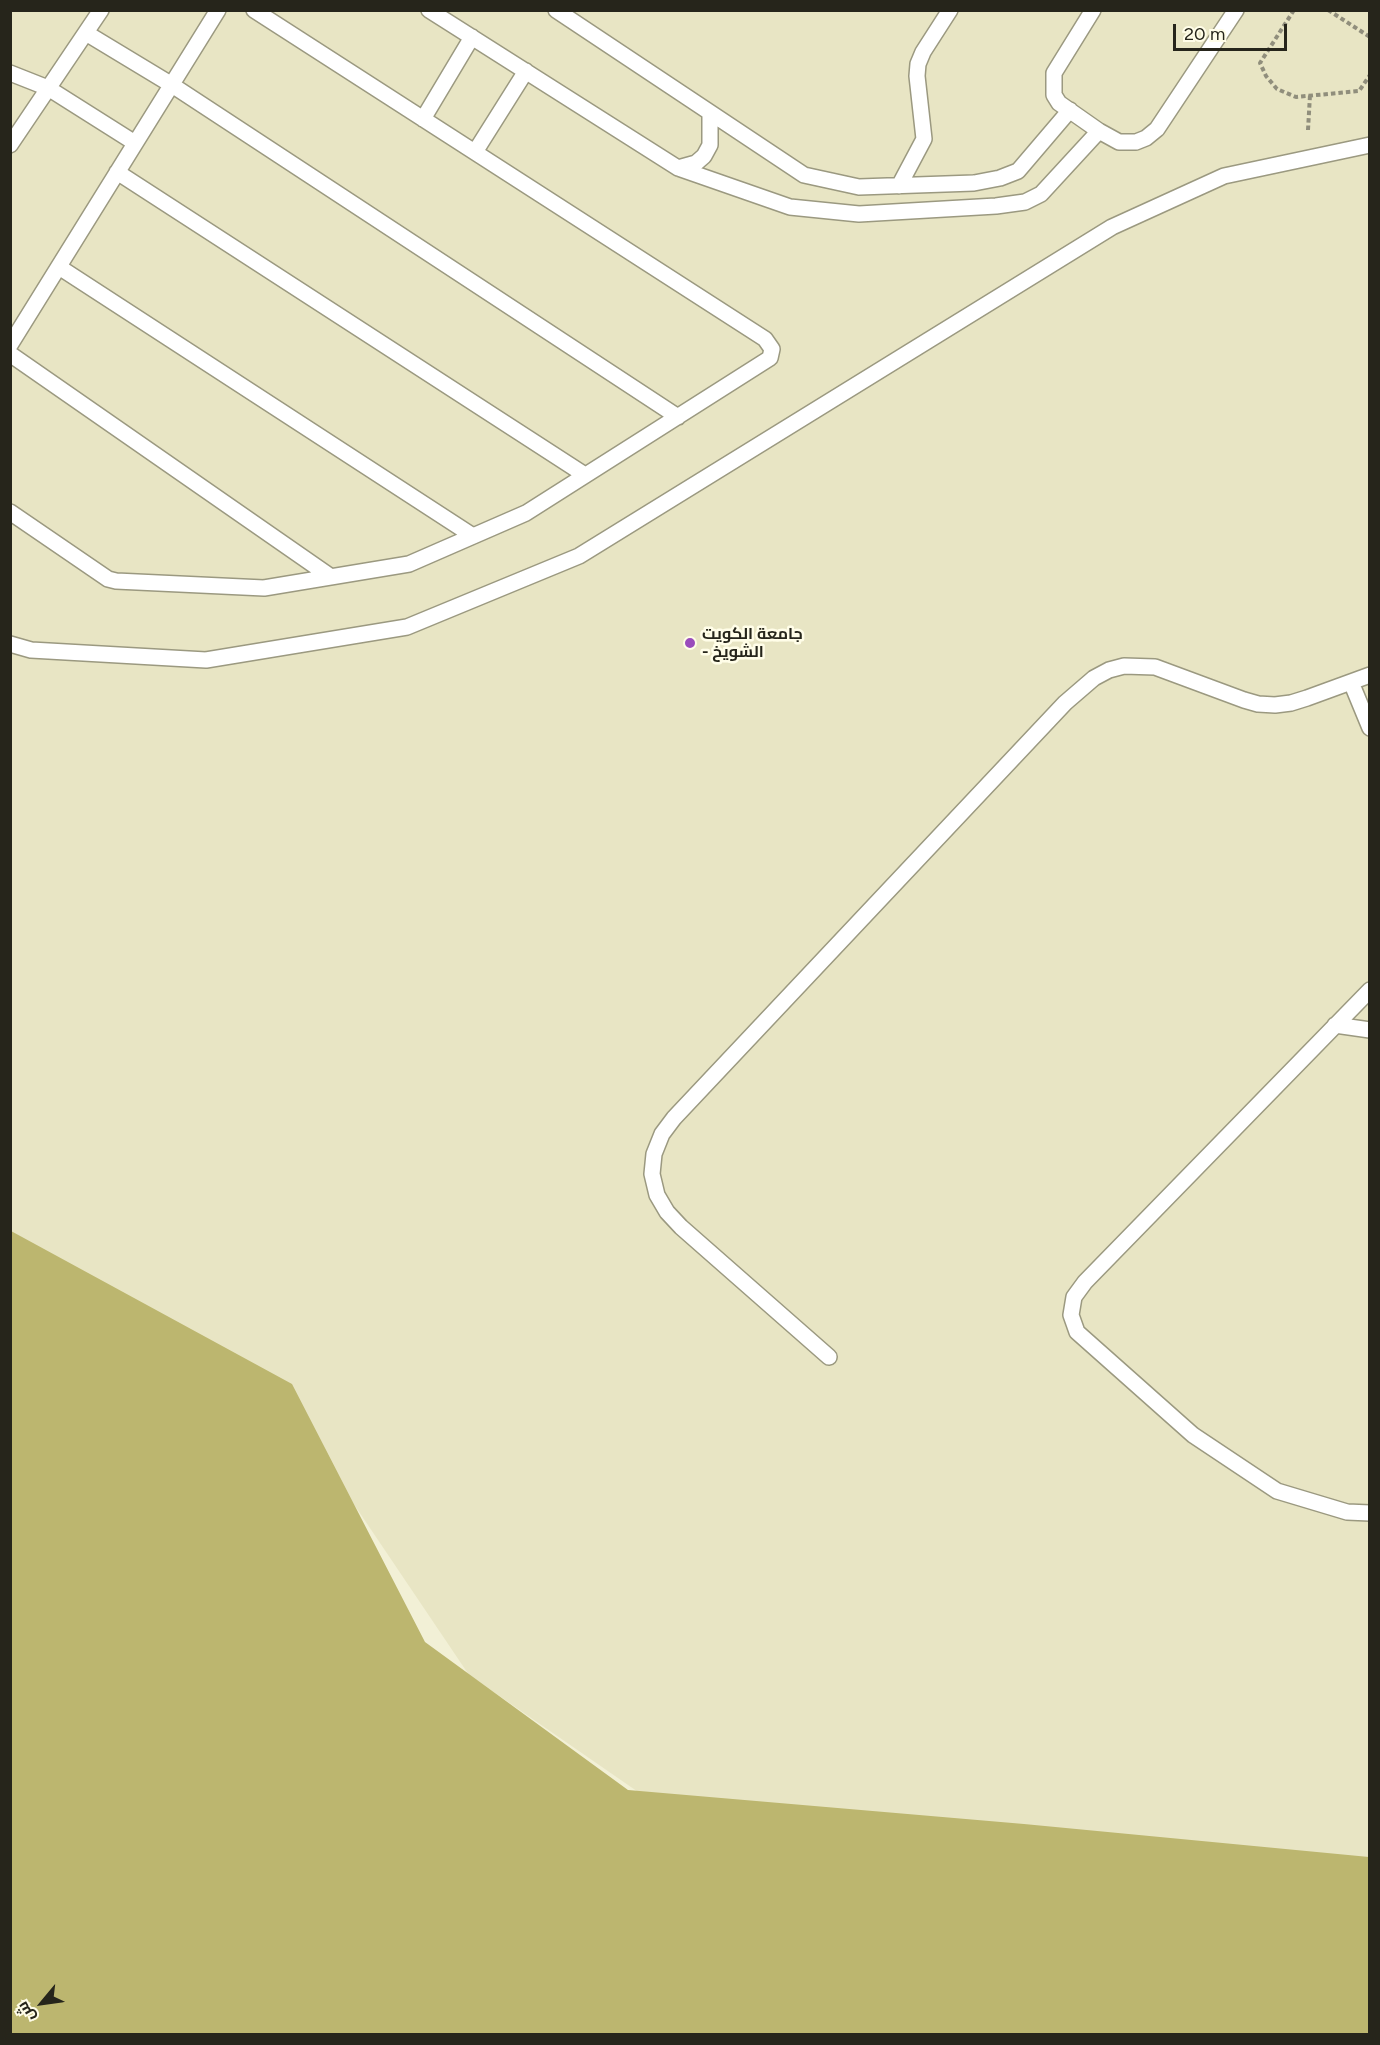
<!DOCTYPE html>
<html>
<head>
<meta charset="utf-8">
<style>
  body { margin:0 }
  #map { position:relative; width:1380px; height:2045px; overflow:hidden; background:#f2f0d6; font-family:Figtree,Cairo,sans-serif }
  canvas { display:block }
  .frame { position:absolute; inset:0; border:12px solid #26251b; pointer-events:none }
  .north { position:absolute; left:12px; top:1973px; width:60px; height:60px; -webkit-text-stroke:4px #fffde8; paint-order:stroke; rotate:241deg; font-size:16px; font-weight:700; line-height:24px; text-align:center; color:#26251b }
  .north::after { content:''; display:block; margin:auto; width:21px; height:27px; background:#26251b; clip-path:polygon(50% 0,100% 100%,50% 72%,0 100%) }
  .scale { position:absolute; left:1173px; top:24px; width:114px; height:27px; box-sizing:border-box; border:3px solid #26251b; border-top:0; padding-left:8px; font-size:18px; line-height:21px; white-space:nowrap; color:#26251b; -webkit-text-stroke:4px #fffde8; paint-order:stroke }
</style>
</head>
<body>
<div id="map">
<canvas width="1380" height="2045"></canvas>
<div class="frame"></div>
<div class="north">ش</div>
<div class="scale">20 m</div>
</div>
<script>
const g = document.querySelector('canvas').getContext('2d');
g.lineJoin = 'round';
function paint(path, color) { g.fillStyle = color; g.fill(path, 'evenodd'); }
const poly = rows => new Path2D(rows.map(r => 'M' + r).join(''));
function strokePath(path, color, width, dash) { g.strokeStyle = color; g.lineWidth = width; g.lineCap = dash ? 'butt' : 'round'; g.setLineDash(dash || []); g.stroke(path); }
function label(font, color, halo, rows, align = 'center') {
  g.font = font + ' Figtree,Cairo,sans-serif'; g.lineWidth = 5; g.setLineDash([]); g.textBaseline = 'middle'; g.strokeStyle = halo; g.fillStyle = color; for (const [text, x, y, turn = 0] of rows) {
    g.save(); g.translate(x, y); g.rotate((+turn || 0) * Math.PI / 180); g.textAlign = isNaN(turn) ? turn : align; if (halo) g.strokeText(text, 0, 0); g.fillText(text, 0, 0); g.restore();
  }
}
paint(poly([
  [11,11,1369,11,1369,1873,709,1841,469,1675,316,1448,11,1275]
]), '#e8e5c4');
paint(poly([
  [11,1231,292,1384,425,1642,628,1790,1024,1824,1369,1857,1369,2034,11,2034]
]), '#bcb66f');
const lane = poly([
  [429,10,678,168,790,207,859,214,996,206,1025,202,1041,194,1099,131],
  [556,10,804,175,859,187,974,183,1000,178,1018,171,1070,110],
  [1093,10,1054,73,1054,95,1059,103,1099,131,1119,142,1136,142,1146,138,1157,129,1236,10],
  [86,33,172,85,678,417],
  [10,73,48,88,135,143],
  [423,119,472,37],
  [10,145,101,10],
  [475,152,526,71],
  [678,168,696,163,704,156,710,145,710,113],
  [117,172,585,475],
  [899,186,924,139,917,76,918,64,923,52,950,10],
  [59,267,473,536],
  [10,345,218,10],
  [10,354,331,577],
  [10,512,108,579,116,581,264,588,409,564,526,513,770,358,772,349,765,339,254,10],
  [10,644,31,650,206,660,407,627,579,556,1112,227,1224,176,1370,145],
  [1351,682,1370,728],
  [1370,990,1085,1282,1074,1297,1071,1315,1077,1332,1193,1435,1277,1491,1347,1512,1370,1513],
  [1335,1025,1370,1030],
  [829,1357,681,1227,667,1212,657,1195,652,1174,654,1154,662,1134,674,1118,1065,703,1094,678,1109,670,1124,666,1155,667,1244,700,1258,704,1275,705,1291,703,1307,698,1370,675]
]);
strokePath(lane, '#9b9980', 18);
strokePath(poly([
  [1294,10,1260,63,1266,76,1277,89,1296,97,1359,91,1370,75],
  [1328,10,1370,37],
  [1308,130,1310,95]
]), '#908e7c', 4, [4.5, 3]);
strokePath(lane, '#fff', 15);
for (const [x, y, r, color] of [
  [690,643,6,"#9a4cbc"]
]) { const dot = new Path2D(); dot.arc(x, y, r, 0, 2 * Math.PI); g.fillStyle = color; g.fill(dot); strokePath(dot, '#fffde8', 2); }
label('bold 16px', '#26251b', '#fffde8', [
  ["جامعة الكويت",702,634],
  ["- الشويخ",702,652]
], 'left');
</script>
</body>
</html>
